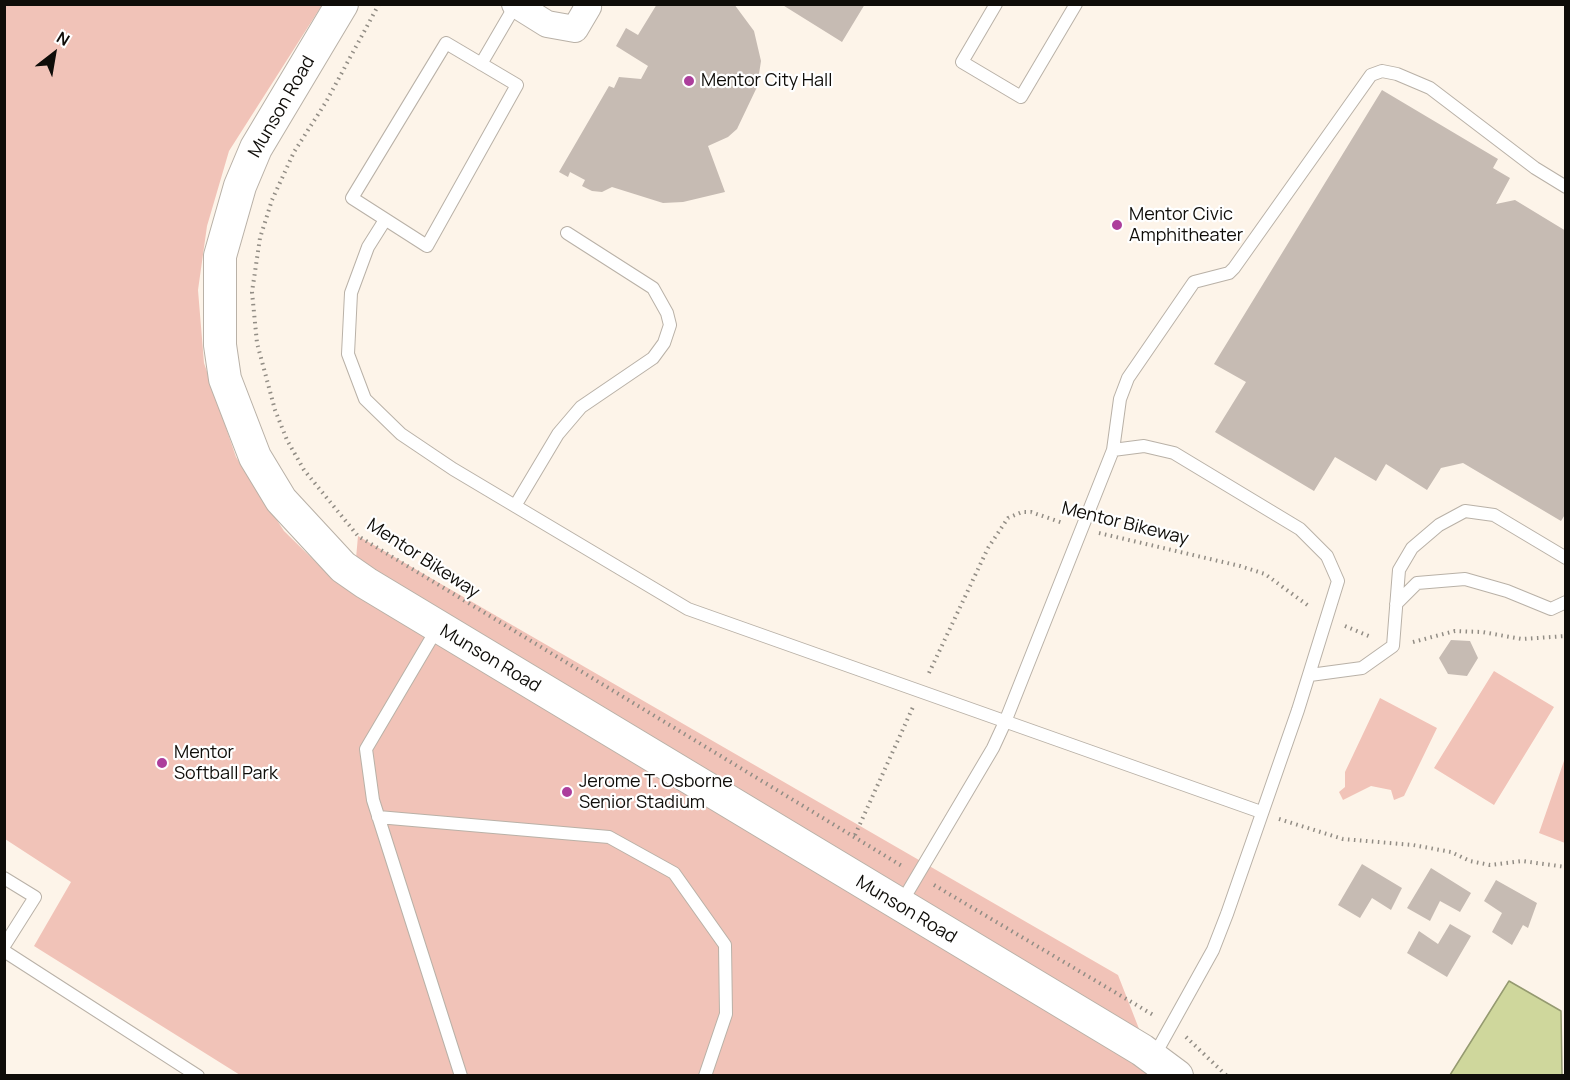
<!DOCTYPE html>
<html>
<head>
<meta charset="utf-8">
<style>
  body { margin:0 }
  #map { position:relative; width:1570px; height:1080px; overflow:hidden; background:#fdf4e9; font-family:Manrope,sans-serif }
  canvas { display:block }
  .frame { position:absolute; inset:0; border:6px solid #0f0d09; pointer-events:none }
  .north { position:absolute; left:24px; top:24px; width:60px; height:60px; -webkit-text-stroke:4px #fff; paint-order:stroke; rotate:31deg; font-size:16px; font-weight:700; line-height:24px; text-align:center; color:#0f0d09 }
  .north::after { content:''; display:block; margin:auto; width:21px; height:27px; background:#0f0d09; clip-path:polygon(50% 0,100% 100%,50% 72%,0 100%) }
</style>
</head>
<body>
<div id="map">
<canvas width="1570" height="1080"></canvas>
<div class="frame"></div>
<div class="north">N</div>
</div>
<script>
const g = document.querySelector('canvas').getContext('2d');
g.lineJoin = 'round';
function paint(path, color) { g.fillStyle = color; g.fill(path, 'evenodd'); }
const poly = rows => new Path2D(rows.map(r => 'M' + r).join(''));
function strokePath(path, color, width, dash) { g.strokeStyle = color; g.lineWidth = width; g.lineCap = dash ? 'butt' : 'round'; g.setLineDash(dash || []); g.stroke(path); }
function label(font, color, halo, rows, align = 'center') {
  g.font = font + ' Manrope,sans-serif'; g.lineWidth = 4.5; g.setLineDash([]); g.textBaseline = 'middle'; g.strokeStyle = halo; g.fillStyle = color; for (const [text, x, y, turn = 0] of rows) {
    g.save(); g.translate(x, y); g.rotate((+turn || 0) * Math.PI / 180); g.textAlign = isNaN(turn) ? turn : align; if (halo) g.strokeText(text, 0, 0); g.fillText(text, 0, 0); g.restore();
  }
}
paint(poly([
  [4,5,322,5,229,151,207,226,198,290,204,363,236,457,284,531,330,576,353,592,358,536,1118,975,1157,1075,240,1075,34,946,71,882,5,839],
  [1494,671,1554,707,1494,805,1434,768],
  [1380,698,1437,728,1404,796,1394,800,1391,790,1371,786,1343,800,1339,792,1345,787,1345,772],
  [1565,758,1566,843,1565,843,1539,833]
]), '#f1c3b8');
const water = poly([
  [1509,981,1561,1011,1562,1075,1450,1075,1509,981]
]);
paint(water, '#cfd79c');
strokePath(water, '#959a70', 1.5);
paint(poly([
  [657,4,734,4,754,31,761,61,757,87,737,129,728,137,708,146,725,192,683,202,663,203,612,187,602,192,592,191,582,186,585,180,570,172,568,177,559,172,609,86,614,88,619,77,641,79,648,66,616,46,626,28,638,35],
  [781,4,865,4,842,42],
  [1382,90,1498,159,1493,168,1510,178,1496,204,1515,200,1566,231,1566,513,1561,521,1463,463,1441,468,1427,490,1386,464,1376,481,1335,457,1314,491,1215,432,1246,382,1214,364],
  [1451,640,1470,641,1478,658,1467,676,1448,674,1439,658],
  [1362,864,1402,888,1391,910,1372,898,1360,918,1338,905],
  [1431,868,1471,893,1460,912,1440,901,1430,921,1407,908],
  [1496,880,1537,903,1528,928,1523,925,1512,945,1492,932,1502,913,1484,901],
  [1450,924,1471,936,1447,977,1407,953,1419,931,1438,944]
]), '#c6bbb3');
const service = poly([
  [996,4,962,62,1021,97,1076,4],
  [446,43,517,85,427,246,352,198,446,43],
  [481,64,516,4],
  [385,220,368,247,351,293,348,354,365,399,401,434,453,469,688,609,1261,812],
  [1113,450,1144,446,1174,453,1300,529,1327,556,1338,581,1298,710,1227,914,1213,950,1153,1058],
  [515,506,558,434,581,407,653,358,664,343,670,325,667,313,653,288,567,233],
  [1396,604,1417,583,1465,579,1507,591,1551,609,1566,602],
  [438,627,366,749,373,800,461,1076],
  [1310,675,1362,668,1393,646,1399,570,1412,548,1439,525,1465,511,1494,515,1566,558],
  [378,817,609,837,674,873,725,945,726,1014,705,1076],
  [4,878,35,897,4,946],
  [900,905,993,748,1005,722,1113,450,1120,399,1128,378,1194,282,1229,273,1234,268,1371,75,1382,71,1397,74,1430,88,1535,168,1566,187],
  [4,951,198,1076]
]);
const minor = poly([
  [515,4,547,24,575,29,588,7,586,4]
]);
const tertiary = poly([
  [342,4,256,148,240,186,220,256,220,345,225,379,255,457,281,500,343,567,366,583,1142,1050,1177,1076]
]);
strokePath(service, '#b9b1a7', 14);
strokePath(minor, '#b9b1a7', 28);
strokePath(tertiary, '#b9b1a7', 34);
strokePath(poly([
  [379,4,326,102,294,152,272,200,260,238,252,292,257,343,275,410,287,440,304,470,358,536,902,866],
  [1099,533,1240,566,1265,574,1310,607],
  [1345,626,1371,637],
  [1413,642,1455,631,1482,632,1522,639,1566,636],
  [929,673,988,548,1008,518,1022,512,1031,512,1063,523],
  [1279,819,1343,839,1413,845,1451,852,1470,861,1490,865,1522,861,1566,867],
  [855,835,913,707],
  [934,885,1155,1016],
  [1186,1037,1227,1076]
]), '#928d85', 4, [1.5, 4.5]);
strokePath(service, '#fff', 12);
strokePath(minor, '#fff', 26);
strokePath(tertiary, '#fff', 32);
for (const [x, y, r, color] of [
  [689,81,6,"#ac3e9c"],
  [1117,225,6,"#ac3e9c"],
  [162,763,6,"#ac3e9c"],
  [567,792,6,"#ac3e9c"]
]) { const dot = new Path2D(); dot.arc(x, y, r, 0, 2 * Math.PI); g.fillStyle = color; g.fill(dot); strokePath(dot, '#fff', 2); }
label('18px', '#0f0d09', '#fff', [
  ["Mentor City Hall",701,81],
  ["Mentor Civic",1129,215],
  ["Amphitheater",1129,236],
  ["Mentor",174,753],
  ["Softball Park",174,774],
  ["Jerome T. Osborne",579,782],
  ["Senior Stadium",579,803]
], 'left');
label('18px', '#0f0d09', '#fff', [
  ["Munson Road",282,107,-60],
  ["Mentor Bikeway",1125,524,14],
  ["Mentor Bikeway",423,559,33],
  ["Munson Road",490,659,31],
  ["Munson Road",906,910,31]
]);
</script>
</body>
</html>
